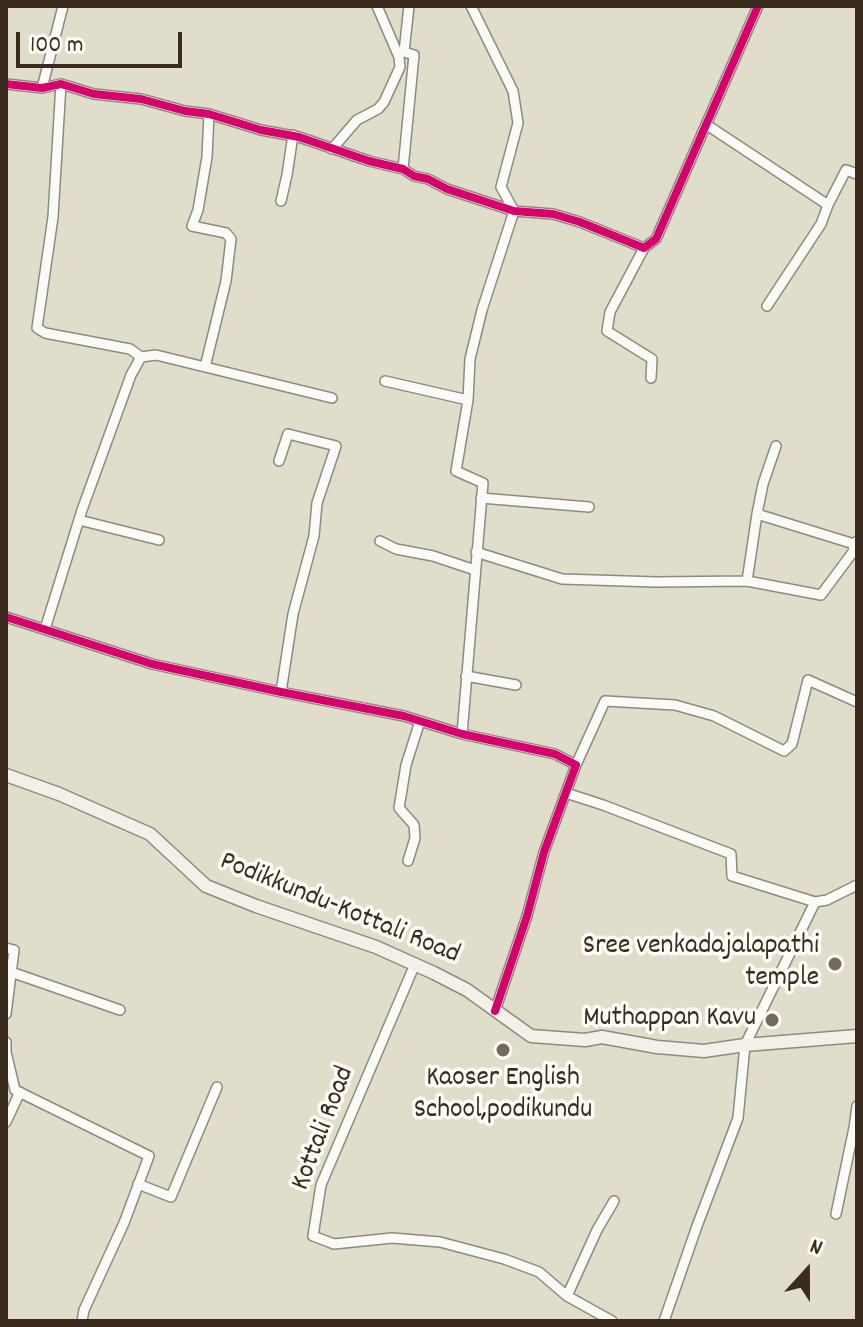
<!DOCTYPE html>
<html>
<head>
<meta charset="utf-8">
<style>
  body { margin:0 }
  #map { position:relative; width:863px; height:1327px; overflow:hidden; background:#e0ddca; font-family:Dekko,sans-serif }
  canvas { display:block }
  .frame { position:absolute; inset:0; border:8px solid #3b2a1e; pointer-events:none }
  .north { position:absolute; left:767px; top:1231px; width:80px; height:80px; -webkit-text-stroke:6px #fdfcf7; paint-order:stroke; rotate:21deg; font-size:22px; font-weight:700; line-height:32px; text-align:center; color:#3b2a1e }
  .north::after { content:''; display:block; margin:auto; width:28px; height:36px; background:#3b2a1e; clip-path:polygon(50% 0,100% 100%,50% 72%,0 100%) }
  .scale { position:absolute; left:16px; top:32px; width:166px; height:36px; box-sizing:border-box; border:4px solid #3b2a1e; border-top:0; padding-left:10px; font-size:24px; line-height:28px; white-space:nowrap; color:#3b2a1e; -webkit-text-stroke:6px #fdfcf7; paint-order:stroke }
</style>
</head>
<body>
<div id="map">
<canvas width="863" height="1327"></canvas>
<div class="frame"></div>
<div class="north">N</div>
<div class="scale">100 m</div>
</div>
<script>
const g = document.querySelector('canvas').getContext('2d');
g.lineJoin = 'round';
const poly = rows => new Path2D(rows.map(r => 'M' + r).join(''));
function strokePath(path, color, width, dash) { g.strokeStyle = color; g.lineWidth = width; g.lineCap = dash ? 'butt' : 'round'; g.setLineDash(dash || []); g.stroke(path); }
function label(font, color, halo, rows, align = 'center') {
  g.font = font + ' Dekko,sans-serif'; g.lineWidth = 7; g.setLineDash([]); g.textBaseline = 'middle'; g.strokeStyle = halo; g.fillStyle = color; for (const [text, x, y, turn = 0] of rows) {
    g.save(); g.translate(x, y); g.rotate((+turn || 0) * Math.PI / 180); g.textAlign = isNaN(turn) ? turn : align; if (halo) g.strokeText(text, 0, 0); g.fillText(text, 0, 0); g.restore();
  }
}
const minor = poly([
  [6,84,42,88,61,84,94,94,141,99,185,111,209,114,261,130,299,137,369,161,403,169,414,176,428,179,447,189,514,211,553,214,580,222,644,248,656,239,758,6],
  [61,84,53,217,37,328,45,333,130,349,141,357],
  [42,88,63,6],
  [707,125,828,205,846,170,857,174],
  [332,149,357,120,378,109,384,102,400,67,399,57,377,6],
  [403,169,414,55,404,52,409,6],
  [281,201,287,175,293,135],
  [644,248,610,312,607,331,652,359,651,378],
  [767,306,821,224,828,205],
  [205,367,226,281,231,239,226,233,192,226,198,210,207,157,209,114],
  [385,381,468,400,456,471,483,483,462,734],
  [468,400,470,359,482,310,514,211,501,187,518,123,513,91,471,6],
  [279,461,288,434,336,446,317,503,314,536,293,614,281,692],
  [481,498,589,507],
  [757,514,763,484,776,446],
  [79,520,159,540],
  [380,541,396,549,433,556,475,570],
  [476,552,562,579,656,582,747,581,757,514,854,544,857,541],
  [747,581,821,595,853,552,854,544],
  [6,617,152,664,281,692,404,716,462,734,555,754,576,765,544,852,527,916,495,1011],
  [45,629,82,510,131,375,141,357,156,355,332,398],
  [466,676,516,685],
  [576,765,605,701,675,705,714,716,784,751,792,744,808,680,857,702],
  [566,793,603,805,731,854,732,876,815,902,827,900,857,885],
  [408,861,415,838,414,825,399,808,406,765,420,721],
  [6,948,14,950,6,1014],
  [415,964,321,1185,313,1236,334,1244,392,1238,440,1242,504,1259,539,1272,567,1296,612,1321],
  [11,972,120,1010],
  [6,1042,6,1052,15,1090,149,1156,124,1223,84,1310,82,1321],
  [6,1122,20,1092],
  [138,1184,171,1197,217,1087],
  [836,1214,854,1128,857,1106],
  [567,1296,597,1230,614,1201],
  [664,1321,697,1226,738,1118,745,1045,815,902]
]);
const secondary = poly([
  [6,775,59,794,150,834,206,886,256,906,376,947,434,973,467,990,531,1036,585,1040,602,1037,657,1047,704,1051,745,1045,857,1036]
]);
strokePath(minor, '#8e8a7f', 12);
strokePath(secondary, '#8e8a7f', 15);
strokePath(minor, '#fafaf7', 9);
strokePath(secondary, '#f2f0e9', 12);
strokePath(poly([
  [6,84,42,88,61,84,94,94,141,99,185,111,209,114,261,130,299,137,369,161,403,169,414,176,428,179,447,189,514,211,553,214,580,222,644,248,656,239,758,6],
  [6,617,152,664,281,692,404,716,462,734,555,754,576,765,544,852,527,916,495,1011]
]), '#d6006c', 8);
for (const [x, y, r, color] of [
  [835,964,8,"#75695a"],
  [772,1020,8,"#75695a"],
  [503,1050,8,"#75695a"]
]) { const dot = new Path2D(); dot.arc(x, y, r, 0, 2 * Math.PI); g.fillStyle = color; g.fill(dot); strokePath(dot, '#fdfcf7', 3); }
label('28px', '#3b2a1e', '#fdfcf7', [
  ["Podikkundu-Kottali Road",339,910,22],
  ["Kottali Road",325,1129,-69]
]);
label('28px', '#3b2a1e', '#fdfcf7', [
  ["Sree venkadajalapathi",819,948],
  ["temple",819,980],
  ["Muthappan Kavu",756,1020],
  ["Kaoser English",503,1080,"center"],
  ["School,podikundu",503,1112,"center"]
], 'right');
</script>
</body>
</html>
